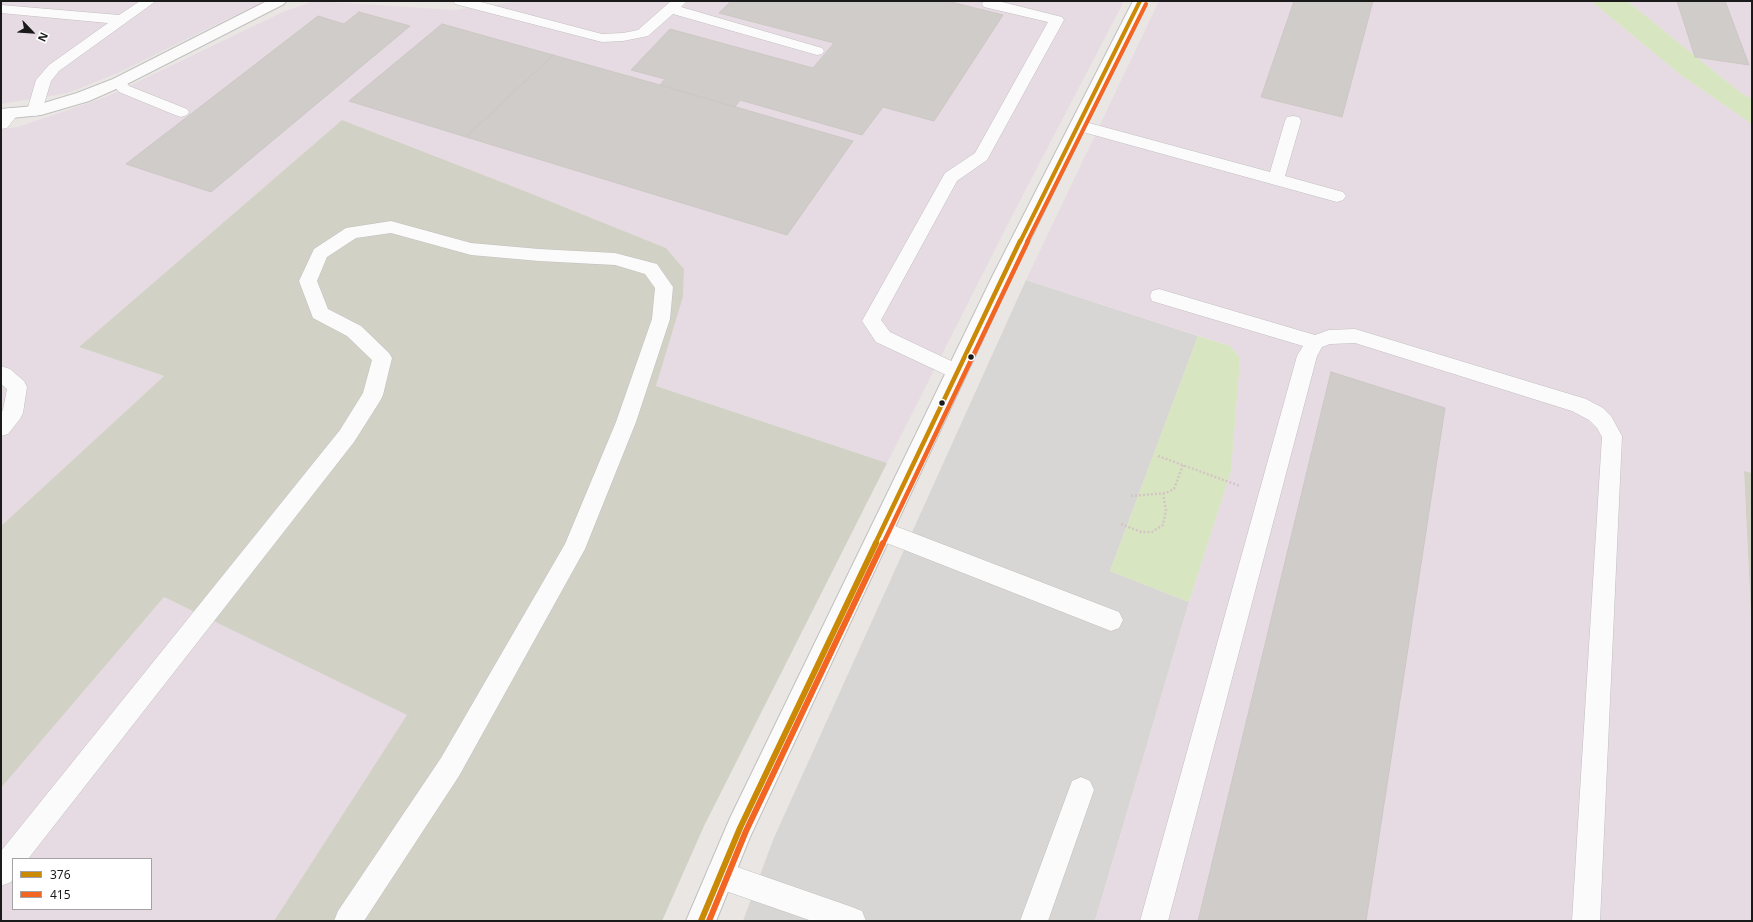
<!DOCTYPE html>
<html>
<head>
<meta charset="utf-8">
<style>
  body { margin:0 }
  #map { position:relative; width:1753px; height:922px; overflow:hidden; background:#e9e6e3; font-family:"Noto Sans",sans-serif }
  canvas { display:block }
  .frame { position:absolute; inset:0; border:2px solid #1a1a1a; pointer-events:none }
  .legend { position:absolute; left:12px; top:858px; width:140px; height:52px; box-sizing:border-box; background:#fff; border:1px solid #a3a3a3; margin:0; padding:5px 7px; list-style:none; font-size:12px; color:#1a1a1a }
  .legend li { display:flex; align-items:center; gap:8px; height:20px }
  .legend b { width:20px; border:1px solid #a3a3a3 }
  .north { position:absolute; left:12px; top:12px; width:40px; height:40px; -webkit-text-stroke:3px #fff; paint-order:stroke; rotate:115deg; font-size:11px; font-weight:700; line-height:16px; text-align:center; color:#1a1a1a }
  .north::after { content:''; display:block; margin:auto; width:14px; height:18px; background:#1a1a1a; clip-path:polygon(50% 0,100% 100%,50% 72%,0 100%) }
</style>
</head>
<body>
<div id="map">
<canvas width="1753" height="922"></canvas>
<div class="frame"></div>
<ul class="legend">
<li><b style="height:5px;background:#cb8a05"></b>376</li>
<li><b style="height:5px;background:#f26522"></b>415</li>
</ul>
<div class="north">N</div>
</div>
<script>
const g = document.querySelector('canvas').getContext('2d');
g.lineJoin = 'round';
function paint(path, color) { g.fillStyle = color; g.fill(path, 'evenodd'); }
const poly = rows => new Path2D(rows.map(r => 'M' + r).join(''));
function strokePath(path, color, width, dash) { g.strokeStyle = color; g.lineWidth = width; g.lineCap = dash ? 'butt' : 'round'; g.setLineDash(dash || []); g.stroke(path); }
paint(poly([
  [1026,280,1198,336,1110,571,1189,602,1095,921,743,921,773,840]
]), '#d8d6d4');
paint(poly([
  [1,1,264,1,118,73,68,93,1,104],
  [315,1,454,10,522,1,1124,1,1012,216,887,463,656,386,683,297,684,269,666,248,522,190,342,120,79,347,164,376,1,526,1,129,18,127,106,97,285,11],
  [1159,1,1591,1,1682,76,1752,124,1752,473,1744,471,1752,636,1752,921,1095,921,1189,602,1231,471,1240,358,1230,346,1026,280],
  [1627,1,1752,1,1752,99,1741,93],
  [164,597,408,715,274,921,1,921,1,788],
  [13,859,151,859,151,909,13,909]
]), '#e7dbe3');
paint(poly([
  [342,120,522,190,666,248,684,269,683,297,656,386,887,463,704,826,662,921,274,921,407,715,164,597,1,788,1,526,164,376,79,347],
  [1744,471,1752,473,1752,636]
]), '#d2d1c5');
paint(poly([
  [1591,1,1627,1,1741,93,1752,99,1752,124,1682,76],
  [1198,336,1230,346,1240,358,1231,471,1189,602,1110,571]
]), '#d7e6c1');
const building = poly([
  [731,1,947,1,1003,15,934,121,883,107,862,135,740,100,735,107,660,85,665,79,631,70,670,29,813,68,834,43,719,13,731,1],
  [1294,1,1373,1,1342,117,1261,97,1294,1],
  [1677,1,1725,1,1749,65,1695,57,1677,1],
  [359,12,410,26,211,192,126,164,318,16,344,24,359,12],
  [442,24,553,55,466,137,349,101,442,24],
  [553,55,660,85,853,141,787,235,466,137,553,55],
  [1331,372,1445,408,1366,921,1198,921,1331,372]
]);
paint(building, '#d0ccca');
strokePath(building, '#ccc8c4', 1);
const service = poly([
  [140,1,156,1,59,71,51,81,41,114,35,116,29,114,27,111,36,80,49,65,108,23,1,13,1,5,119,15,140,1],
  [453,1,477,1,602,34,623,33,638,30,671,1,687,1,681,7,822,48,824,51,822,54,817,55,673,14,648,36,623,41,602,42,455,4,453,1],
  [984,1,998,1,1062,17,1064,20,987,160,957,181,881,320,890,332,964,367,967,372,964,377,957,380,876,342,862,321,945,173,975,153,1048,22,984,7,982,4,984,1],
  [119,77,124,79,129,86,187,109,189,112,187,115,181,117,175,115,119,92,111,82,114,79,119,77],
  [11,108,17,109,19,113,7,128,1,129,1,114,5,109,11,108],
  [1293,116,1299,117,1301,121,1285,176,1343,192,1346,196,1343,200,1337,202,1072,129,1070,125,1072,121,1078,120,1270,172,1285,121,1287,117,1293,116],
  [391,221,471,243,539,249,615,253,657,264,673,287,670,319,636,422,585,549,459,776,364,921,334,921,338,911,441,758,565,544,616,422,652,319,655,288,645,274,615,265,539,261,471,255,391,233,356,238,327,257,317,281,328,309,361,326,389,353,392,358,383,395,380,401,354,442,28,859,13,859,13,878,11,882,1,886,1,851,340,430,363,393,372,360,347,336,313,318,299,281,314,249,346,228,391,221],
  [1159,289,1315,335,1329,330,1355,329,1586,399,1603,408,1611,416,1622,436,1600,921,1572,921,1602,437,1597,428,1589,420,1572,411,1355,343,1330,344,1322,347,1317,356,1168,921,1140,921,1297,356,1303,346,1152,301,1150,296,1152,291,1159,289],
  [1,366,10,369,24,381,27,387,23,413,20,419,8,434,1,436,1,413,3,410,7,389,1,384,1,366],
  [882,521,1119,612,1123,620,1119,628,1111,631,874,538,871,531,874,524,882,521],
  [1081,777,1090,781,1094,790,1048,921,1020,921,1072,781,1081,777],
  [720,861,852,907,862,911,866,921,812,921,720,889,710,885,706,875,710,865,720,861]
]);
const minor = poly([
  [267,1,286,1,284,4,125,85,89,101,41,115,1,119,1,109,34,106,77,93,113,79,267,1]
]);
const tertiary = poly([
  [1133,1,1147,1,1013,275,750,837,716,921,686,921,730,818,993,275,1133,1]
]);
strokePath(service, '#c1c0bf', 1);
strokePath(minor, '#c1c0bf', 2);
strokePath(tertiary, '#c1c0bf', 2);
strokePath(poly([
  [1158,456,1240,486],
  [1131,496,1166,493,1174,489,1183,465],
  [1121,524,1141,532,1152,532,1163,525,1166,510,1163,494]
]), '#d4c5c4', 2.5, [2, 2]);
paint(service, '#fcfbfb');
paint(minor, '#fcfbfb');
paint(tertiary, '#fcfbfb');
strokePath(poly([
  [1020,242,1140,1]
]), '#cb8a05', 4);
strokePath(poly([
  [875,544,1020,241]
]), '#cb8a05', 4.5);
strokePath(poly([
  [701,921,740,828,876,543]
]), '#cb8a05', 6);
strokePath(poly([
  [1027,242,1146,4]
]), '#f26522', 4);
strokePath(poly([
  [883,544,1028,241]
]), '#f26522', 4.5);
strokePath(poly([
  [709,921,746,831,883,543]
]), '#f26522', 6);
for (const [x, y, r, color] of [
  [971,357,3.5,"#1a1a1a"],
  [942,403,3.5,"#1a1a1a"]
]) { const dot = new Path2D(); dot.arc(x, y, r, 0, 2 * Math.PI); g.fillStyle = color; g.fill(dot); strokePath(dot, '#fff', 1.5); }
</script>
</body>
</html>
